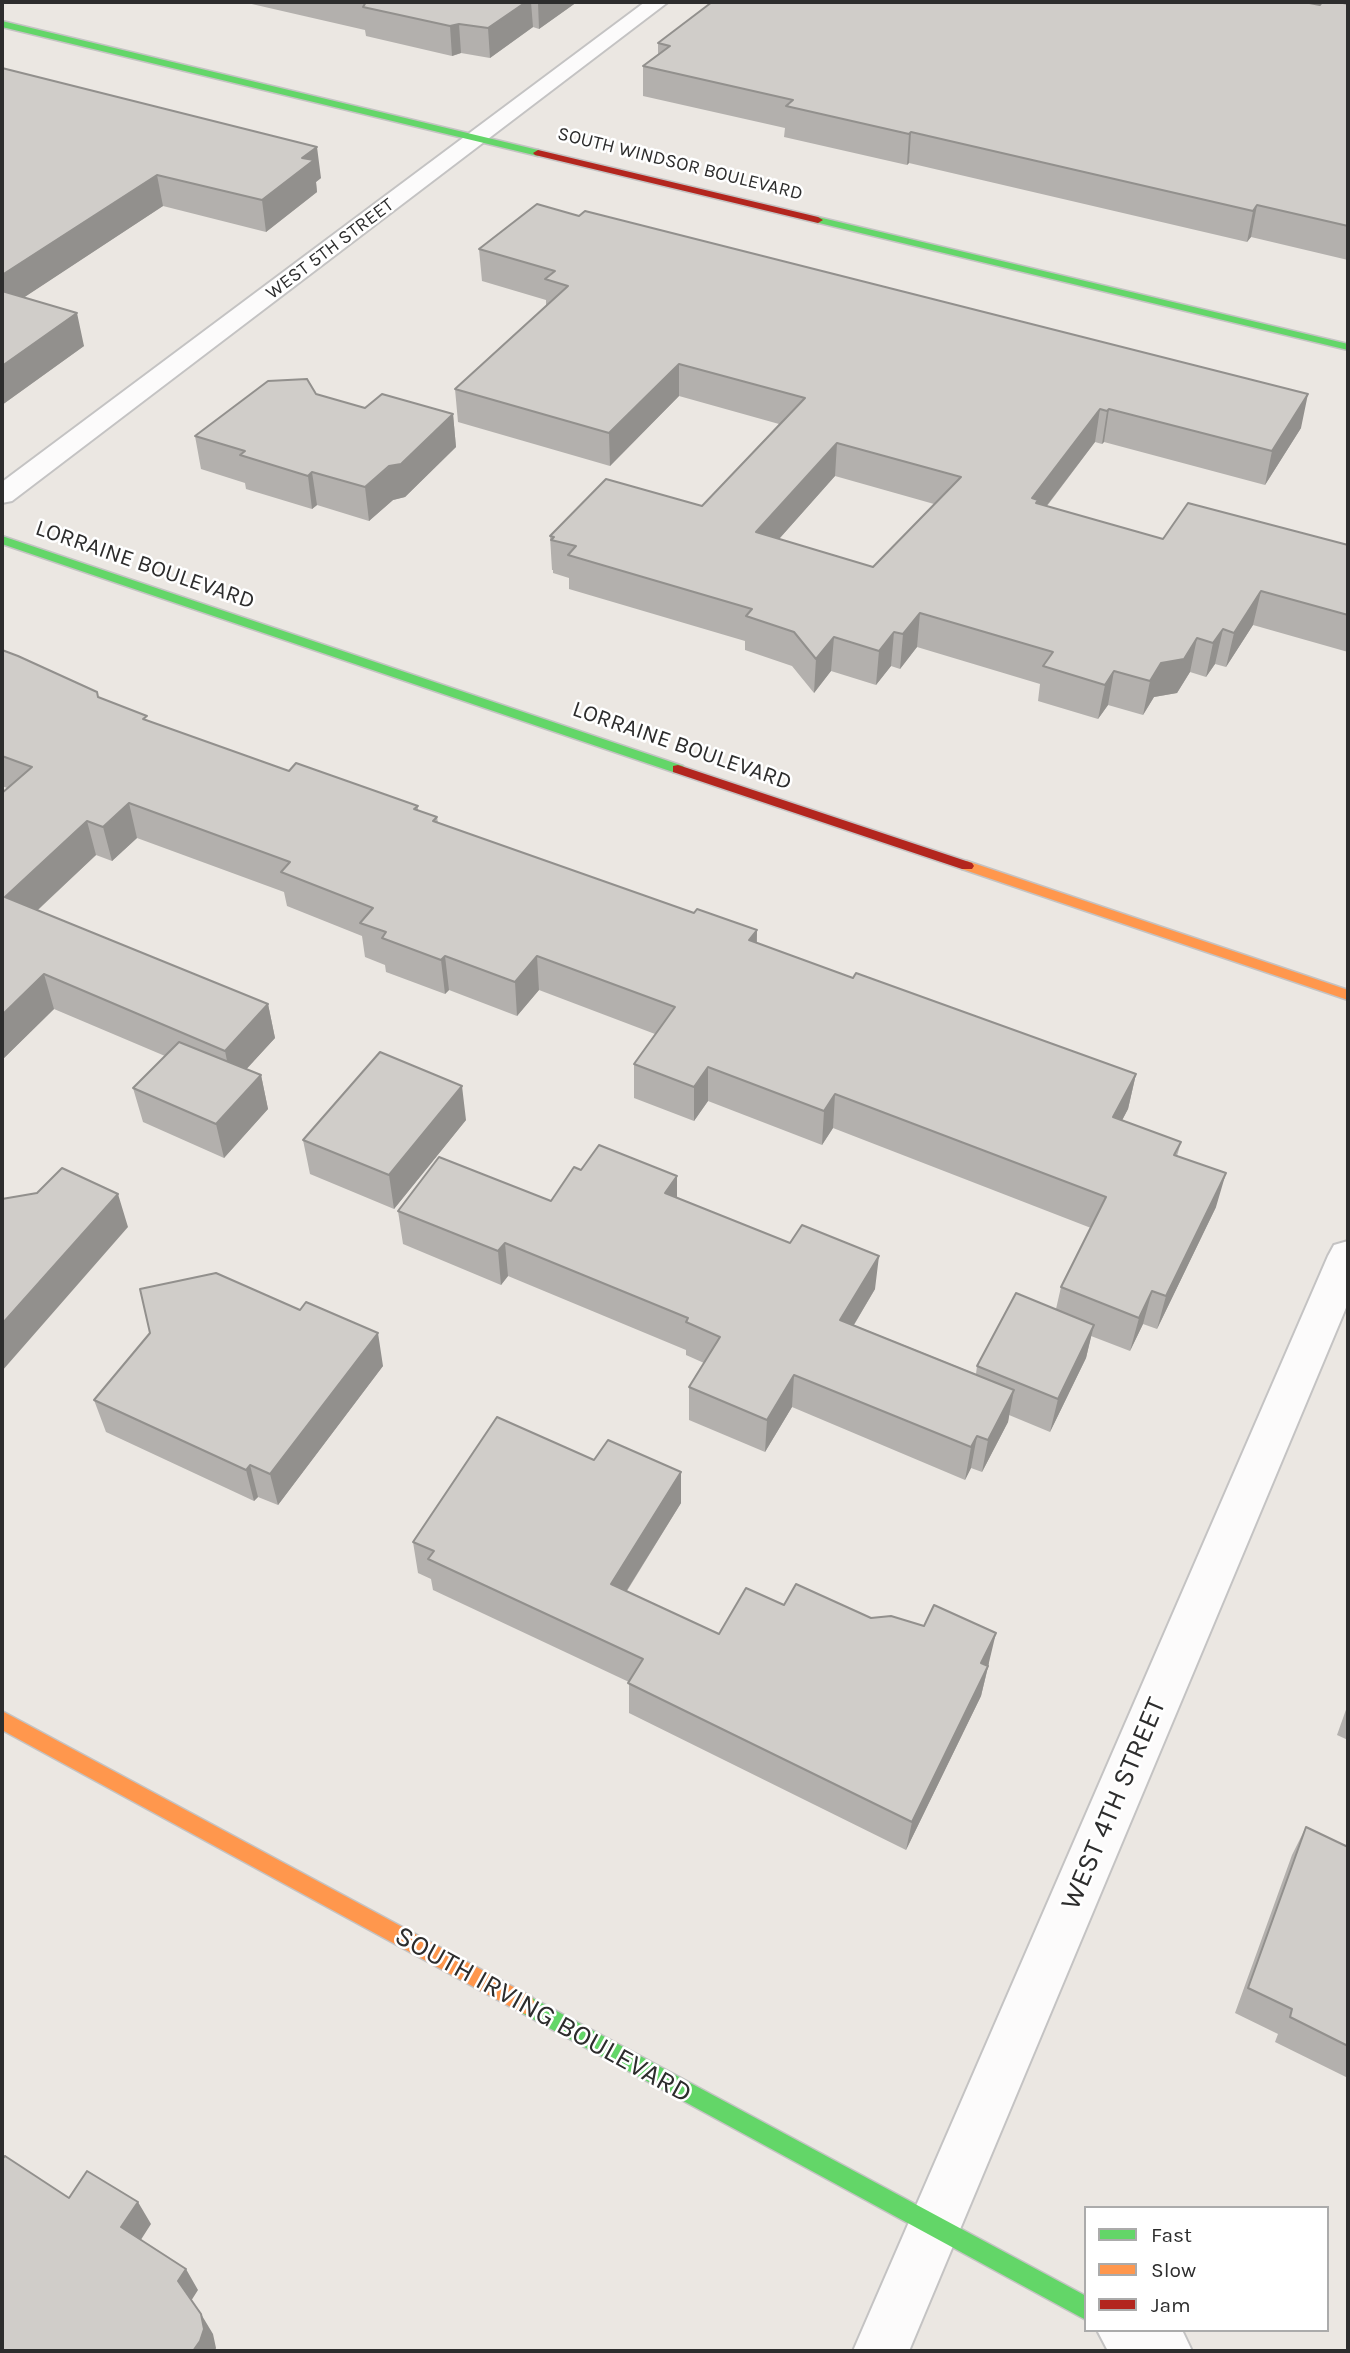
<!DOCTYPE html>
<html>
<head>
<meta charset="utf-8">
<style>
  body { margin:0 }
  #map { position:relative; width:1350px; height:2353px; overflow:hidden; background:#ebe7e2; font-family:Karla,sans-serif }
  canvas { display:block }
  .frame { position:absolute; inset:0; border:4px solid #2d2d2d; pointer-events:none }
  .legend { position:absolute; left:1084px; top:2206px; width:245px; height:126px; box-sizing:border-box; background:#fff; border:2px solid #ababab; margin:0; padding:9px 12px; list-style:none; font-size:21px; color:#2d2d2d }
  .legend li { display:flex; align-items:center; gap:14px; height:35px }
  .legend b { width:35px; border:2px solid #ababab }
</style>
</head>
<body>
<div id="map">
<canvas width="1350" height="2353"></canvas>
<div class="frame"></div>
<ul class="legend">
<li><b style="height:9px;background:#63d668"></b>Fast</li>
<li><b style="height:9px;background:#ff974d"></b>Slow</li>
<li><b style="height:9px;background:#b3261e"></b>Jam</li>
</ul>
</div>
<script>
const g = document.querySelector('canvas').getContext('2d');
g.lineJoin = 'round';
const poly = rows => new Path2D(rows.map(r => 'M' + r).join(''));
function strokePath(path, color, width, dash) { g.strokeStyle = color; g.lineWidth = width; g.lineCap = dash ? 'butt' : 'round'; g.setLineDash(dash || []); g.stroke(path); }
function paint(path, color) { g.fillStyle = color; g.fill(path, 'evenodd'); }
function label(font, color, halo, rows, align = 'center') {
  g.font = font + ' Karla,sans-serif'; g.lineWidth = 5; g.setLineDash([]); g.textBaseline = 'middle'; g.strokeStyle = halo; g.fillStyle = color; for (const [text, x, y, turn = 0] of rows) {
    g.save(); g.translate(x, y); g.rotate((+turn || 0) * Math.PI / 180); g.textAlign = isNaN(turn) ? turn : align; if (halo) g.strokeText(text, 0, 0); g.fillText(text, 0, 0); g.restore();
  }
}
const street = poly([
  [645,2,668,2,12,501,2,503,2,482,645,2],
  [1348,1241,1348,1303,909,2351,853,2351,1328,1256,1334,1245,1348,1241],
  [1097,2330,1182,2330,1192,2351,1108,2351,1097,2330]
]);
const fast = poly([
  [2,21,538,150,543,153,538,156,2,27,2,21],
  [818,217,1348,344,1348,350,815,222,813,220,818,217],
  [2,536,683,766,685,769,678,773,673,772,2,544,2,536],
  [525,1994,1086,2296,1086,2320,518,2011,515,2004,518,1997,525,1994]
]);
const slow = poly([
  [967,861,1348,990,1348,1000,962,869,960,866,967,861],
  [2,1711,532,1997,535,2004,532,2011,525,2014,518,2011,2,1730,2,1711]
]);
const jam = poly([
  [538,150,818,217,823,220,818,223,535,155,533,153,538,150],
  [678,765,972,863,974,866,972,869,962,869,673,772,673,766,678,765]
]);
strokePath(street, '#c4c3c3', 4);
strokePath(fast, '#c4c3c3', 3);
strokePath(slow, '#c4c3c3', 3);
strokePath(jam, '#c4c3c3', 3);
paint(street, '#fcfbfb');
paint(fast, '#63d668');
paint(slow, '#ff974d');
paint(jam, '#b3261e');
paint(poly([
  [243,2,577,2,539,29,533,27,490,58,461,53,452,56,366,36,365,30],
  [1348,4,1348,260,1251,237,1247,242,909,163,907,165,784,137,785,128,643,96,643,66,658,54,658,43],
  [2,68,321,178,316,182,317,192,266,232,163,206,24,297,84,346,2,405],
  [479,249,1301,428,1265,485,1104,442,1102,444,1095,442,1047,506,1163,539,1348,545,1348,652,1253,625,1226,667,1215,664,1206,677,1190,672,1177,693,1154,697,1143,715,1108,705,1098,719,1038,701,1040,684,917,647,900,669,891,666,876,685,831,671,814,693,792,666,745,650,745,641,569,589,569,578,553,573,553,570,552,570,550,536,702,506,779,424,679,396,610,466,458,422,455,389,546,306,546,300,482,281],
  [835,476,934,504,873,567,779,539],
  [316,394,365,408,453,414,456,447,405,497,393,500,369,521,317,505,312,509,246,489,245,483,201,469,195,436],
  [2,650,148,721,289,771,418,806,418,811,437,817,438,823,694,913,757,930,757,943,853,978,1136,1074,1128,1109,1122,1120,1181,1142,1177,1156,1216,1207,1157,1329,1143,1324,1130,1351,1091,1336,1086,1358,1050,1432,1009,1415,1008,1422,982,1472,971,1468,965,1480,792,1407,765,1452,689,1420,689,1387,704,1363,686,1355,686,1350,508,1276,501,1285,403,1244,398,1211,551,1201,581,1170,677,1176,677,1198,875,1289,854,1325,976,1374,977,1366,1056,1309,1061,1287,1091,1228,833,1128,822,1145,708,1101,694,1121,634,1098,634,1064,655,1034,539,990,517,1016,449,990,445,994,386,972,385,965,365,957,362,936,287,906,284,892,137,838,112,861,96,855,38,910,268,1004,275,1038,246,1069,261,1075,268,1109,224,1158,143,1122,133,1088,165,1056,54,1009,2,1060,7,788,2,786],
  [466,1120,394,1209,310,1174,303,1140],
  [300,1310,383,1366,278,1505,258,1497,254,1501,106,1432,94,1400],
  [594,1460,681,1472,681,1503,627,1591,719,1634,784,1605,871,1618,989,1663,981,1696,906,1850,629,1713,629,1682,433,1590,431,1579,418,1573,413,1542],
  [1348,1704,1348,1740,1337,1735],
  [1306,1827,1348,1847,1348,2078,1275,2042,1278,2034,1235,2013,1292,1855]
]), '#b3b0ad');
paint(poly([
  [526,2,531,2,533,27,490,58,488,28],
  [538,2,577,2,539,29],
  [459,24,461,53,452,56,450,26],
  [911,132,909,163,907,165,909,134],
  [317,147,321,178,316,182,317,192,266,232,262,200,302,158],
  [157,175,163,206,2,312,2,275],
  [1257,205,1251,237,1247,242,1253,211],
  [77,313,84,346,2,405,2,366],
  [679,364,679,396,610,466,609,433],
  [1308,394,1301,428,1265,485,1272,451],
  [1100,409,1095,442,1035,521,1032,498],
  [1109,409,1104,442,1102,444,1107,411],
  [453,414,456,447,405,497,393,500,369,521,365,487],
  [837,443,835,476,755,566,756,532],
  [312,472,317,505,312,509,308,476],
  [1261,591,1253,625,1226,667,1234,633],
  [920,613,917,647,900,669,903,634],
  [1223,629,1215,664,1206,677,1213,643],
  [894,632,891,666,876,685,879,651],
  [834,637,831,671,814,693,816,659],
  [1197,638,1190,672,1177,693,1154,697,1143,715,1150,681,1161,663],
  [1114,671,1108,705,1098,719,1105,685],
  [129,803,137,838,112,861,103,827],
  [87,821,96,855,15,931,5,897],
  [757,930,756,964,749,940],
  [445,956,449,990,445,994,441,960],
  [537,956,539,990,517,1016,515,982],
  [44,974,54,1009,2,1060,2,1015],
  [268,1004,275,1038,232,1085,225,1051],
  [708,1067,708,1101,694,1121,694,1087],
  [1136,1074,1128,1109,1106,1151,1113,1117],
  [261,1075,268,1109,224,1158,216,1124],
  [462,1086,466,1120,394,1209,389,1175],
  [835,1094,833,1128,822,1145,824,1111],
  [1226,1173,1216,1207,1157,1329,1166,1296],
  [677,1176,677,1209,665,1193],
  [118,1194,128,1227,2,1371,2,1324],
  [505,1243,508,1276,501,1285,498,1251],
  [879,1256,875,1289,837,1353,840,1320],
  [1152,1291,1143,1324,1130,1351,1139,1318],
  [1094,1325,1086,1358,1050,1432,1058,1399],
  [378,1333,383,1366,278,1505,270,1474],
  [794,1375,792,1407,765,1452,767,1420],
  [1014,1390,1008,1422,982,1472,988,1440],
  [977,1436,971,1468,965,1480,971,1447],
  [250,1465,258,1497,254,1501,246,1470],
  [681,1472,681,1503,612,1614,611,1584],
  [996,1633,981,1696,906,1850,912,1822,981,1663],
  [138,2202,151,2224,135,2249,121,2227],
  [186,2269,198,2290,191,2301,178,2281],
  [201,2314,213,2334,216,2348,215,2351,193,2351]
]), '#92908d');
const building = poly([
  [366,2,526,2,488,28,459,24,450,26,363,7,366,2],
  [712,2,1304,2,1320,5,1322,2,1338,2,1348,4,1348,226,1257,205,1253,211,911,132,909,134,786,106,793,100,643,66,670,46,658,43,712,2],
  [2,68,317,147,302,158,314,160,262,200,157,175,2,275,2,68],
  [537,204,579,216,585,211,1308,394,1272,451,1109,409,1107,411,1100,409,1032,498,1038,500,1036,503,1163,539,1188,503,1348,545,1348,615,1261,591,1234,633,1223,629,1213,643,1197,638,1184,659,1161,663,1150,681,1114,671,1105,685,1043,666,1053,652,920,613,903,634,894,632,879,651,834,637,816,659,794,632,746,616,752,609,568,555,576,546,551,540,554,537,550,536,606,479,702,506,805,398,679,364,609,433,455,389,568,286,545,279,555,271,479,249,537,204],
  [837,443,961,477,873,567,756,532,837,443],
  [2,291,77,313,2,366,2,291],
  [307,379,316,394,365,408,382,394,453,414,401,464,389,466,365,487,312,472,308,476,240,455,245,451,195,436,268,381,307,379],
  [2,650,18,656,97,692,98,697,147,716,143,719,289,771,296,763,418,806,414,809,437,817,433,821,694,913,697,909,757,930,749,940,853,978,856,973,1136,1074,1113,1117,1181,1142,1174,1155,1226,1173,1166,1296,1152,1291,1139,1318,1061,1287,1106,1197,835,1094,824,1111,708,1067,694,1087,634,1064,675,1007,537,956,515,982,445,956,441,960,382,938,386,932,360,923,373,908,281,872,290,862,129,803,103,827,87,821,5,897,268,1004,225,1051,44,974,2,1015,2,793,32,767,2,756,2,650],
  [179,1042,261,1075,216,1124,133,1088,179,1042],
  [380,1052,462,1086,389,1175,303,1140,380,1052],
  [599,1145,677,1176,665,1193,790,1243,802,1225,879,1256,840,1320,1014,1390,988,1440,977,1436,971,1447,794,1375,767,1420,689,1387,720,1337,686,1322,688,1318,505,1243,498,1251,398,1211,439,1157,551,1201,574,1167,581,1170,599,1145],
  [62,1168,118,1194,2,1324,2,1199,37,1193,62,1168],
  [216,1273,300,1310,306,1302,378,1333,270,1474,250,1465,246,1470,94,1400,150,1333,140,1289,216,1273],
  [1016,1293,1094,1325,1058,1399,977,1366,1016,1293],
  [497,1417,594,1460,608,1440,681,1472,611,1584,719,1634,746,1588,784,1605,796,1584,871,1618,891,1616,924,1626,934,1605,996,1633,981,1663,988,1666,912,1822,628,1683,643,1659,428,1559,434,1551,413,1542,497,1417],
  [1306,1827,1348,1847,1348,2046,1290,2017,1292,2009,1248,1988,1306,1827],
  [5,2156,69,2198,87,2171,138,2202,121,2227,186,2269,178,2281,201,2314,204,2329,200,2341,193,2351,2,2351,2,2159,5,2156]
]);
paint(building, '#d0cdc9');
strokePath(building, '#92908d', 2);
label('19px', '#2d2d2d', '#fff', [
  ["SOUTH WINDSOR BOULEVARD",680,164,14],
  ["WEST 5TH STREET",330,249,-37]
]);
label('23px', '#2d2d2d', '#fff', [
  ["LORRAINE BOULEVARD",145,565,19],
  ["LORRAINE BOULEVARD",682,746,19]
]);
label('28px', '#2d2d2d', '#fff', [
  ["WEST 4TH STREET",1114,1804,-67],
  ["SOUTH IRVING BOULEVARD",543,2015,29]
]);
</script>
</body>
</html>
